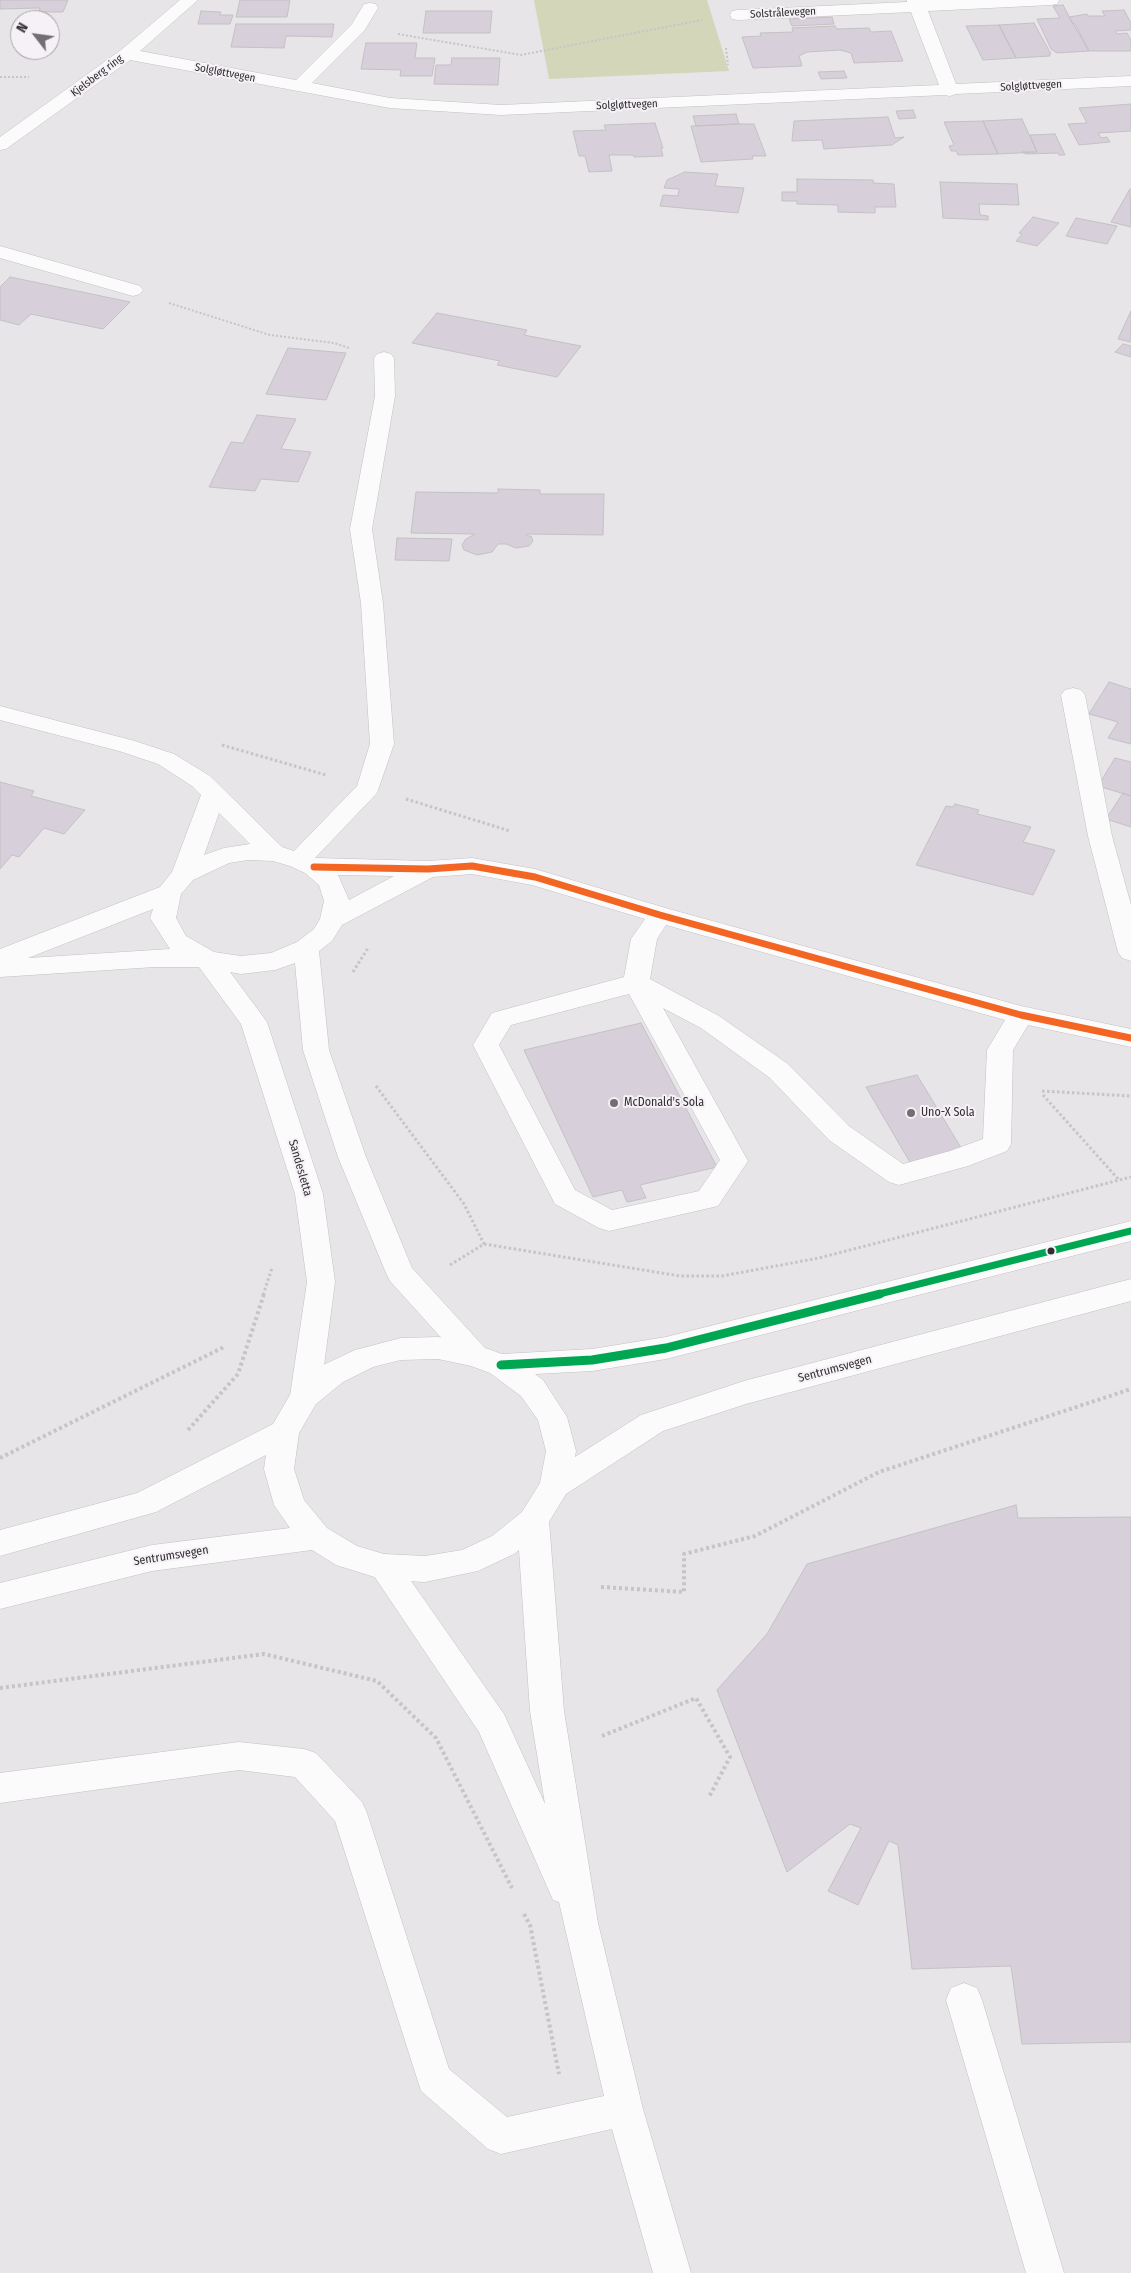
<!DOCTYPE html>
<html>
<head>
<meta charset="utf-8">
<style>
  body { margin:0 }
  #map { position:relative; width:1131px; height:2273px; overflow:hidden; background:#e7e5e8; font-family:"Fira Sans Condensed",sans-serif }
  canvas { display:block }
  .north { position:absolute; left:10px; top:10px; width:50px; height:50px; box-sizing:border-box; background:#f5f1f6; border:1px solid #a7a3a7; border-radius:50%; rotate:300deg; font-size:14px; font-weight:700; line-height:20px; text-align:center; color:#312f31 }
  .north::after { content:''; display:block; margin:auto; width:18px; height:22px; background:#716f71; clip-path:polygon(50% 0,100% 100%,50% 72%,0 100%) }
</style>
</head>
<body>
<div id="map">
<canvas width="1131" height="2273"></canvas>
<div class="north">N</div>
</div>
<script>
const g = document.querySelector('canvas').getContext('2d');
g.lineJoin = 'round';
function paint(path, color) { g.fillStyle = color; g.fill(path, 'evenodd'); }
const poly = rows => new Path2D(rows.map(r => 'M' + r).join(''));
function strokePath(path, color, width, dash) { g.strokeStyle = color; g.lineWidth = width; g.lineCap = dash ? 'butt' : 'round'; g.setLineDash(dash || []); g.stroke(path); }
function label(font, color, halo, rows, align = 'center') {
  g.font = font + ' "Fira Sans Condensed",sans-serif'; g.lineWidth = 4; g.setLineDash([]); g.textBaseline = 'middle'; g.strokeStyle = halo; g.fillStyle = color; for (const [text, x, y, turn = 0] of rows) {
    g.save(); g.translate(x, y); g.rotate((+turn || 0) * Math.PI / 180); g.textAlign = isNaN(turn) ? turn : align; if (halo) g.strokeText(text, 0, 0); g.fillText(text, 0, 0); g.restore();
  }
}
paint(poly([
  [534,0,707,0,729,71,549,79]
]), '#d4d6ba');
const building = poly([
  [0,0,68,0,63,12,39,12,40,8,0,9,0,0],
  [240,0,290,0,287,17,236,17,240,0],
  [1063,5,1073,24,1075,24,1089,51,1057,53,1051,49,1037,19,1060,18,1053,6,1063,5],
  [1124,10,1131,23,1131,30,1115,31,1117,34,1127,33,1131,40,1131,51,1089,51,1069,17,1087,14,1088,16,1105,16,1102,11,1124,10],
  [201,11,221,12,220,15,233,15,230,24,198,24,201,11],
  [426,11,492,11,490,33,423,33,426,11],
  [832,17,834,24,792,26,789,19,832,17],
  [1034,23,1051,54,1049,54,1050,56,1016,58,999,25,1034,23],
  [236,24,334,24,332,37,286,36,284,48,231,47,236,24],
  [999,25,1016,58,983,60,966,26,999,25],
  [835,26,837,29,869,28,871,32,891,31,903,61,854,63,851,53,840,50,807,52,799,56,802,66,753,68,742,37,761,36,760,33,793,32,792,28,835,26],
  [366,43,417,43,415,58,435,58,432,76,400,76,401,70,361,69,366,43],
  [452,58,500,58,498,85,434,84,436,65,451,65,452,58],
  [844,71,847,78,821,79,818,72,844,71],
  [1131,104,1131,131,1098,133,1101,138,1107,137,1110,142,1079,145,1068,124,1087,123,1079,108,1131,104],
  [913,110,916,118,899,119,896,111,913,110],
  [736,114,739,124,696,126,693,116,736,114],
  [888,117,895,138,904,137,892,145,824,149,822,140,792,141,794,121,888,117],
  [1022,119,1037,152,998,154,983,121,1022,119],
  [983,121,998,154,958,155,956,151,951,151,949,146,954,145,944,122,983,121],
  [655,123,663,148,661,148,663,156,634,157,633,155,609,155,612,171,589,172,585,156,579,156,573,131,606,130,604,125,655,123],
  [741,124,754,124,766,156,752,156,753,159,701,162,691,126,741,124],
  [1055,134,1065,155,1059,155,1058,153,1026,154,1022,152,1037,152,1030,135,1055,134],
  [685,172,718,174,715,186,744,188,738,213,660,206,663,195,678,196,679,189,664,188,667,180,685,172],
  [797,179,873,180,873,183,894,184,896,207,875,207,875,213,838,212,838,205,797,204,797,201,782,201,782,192,797,192,797,179],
  [940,182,1017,184,1019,205,979,204,980,215,988,216,988,220,943,218,940,182],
  [1130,189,1131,227,1111,222,1130,189],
  [1033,217,1059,223,1037,246,1016,241,1022,234,1019,233,1033,217],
  [1076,218,1117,226,1107,244,1066,236,1076,218],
  [10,277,130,302,103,329,31,314,19,325,0,320,0,287,10,277],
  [1131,311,1131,342,1118,339,1131,311],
  [437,313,527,330,524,335,581,346,557,377,497,365,500,361,412,343,437,313],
  [1123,344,1131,346,1131,357,1115,352,1123,344],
  [288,348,346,353,326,400,266,394,288,348],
  [257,415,296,419,281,449,311,452,298,482,261,479,255,491,209,487,231,442,243,443,257,415],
  [498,489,540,490,540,494,604,494,603,535,527,534,527,536,531,536,533,541,529,546,516,548,506,544,498,544,492,552,477,555,464,550,462,545,466,539,475,534,411,533,416,492,498,493,498,489],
  [397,538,452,539,449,561,395,560,397,538],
  [1109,682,1131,689,1131,744,1108,738,1118,722,1089,714,1109,682],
  [1115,758,1131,762,1131,796,1098,786,1115,758],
  [0,782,34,791,31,796,85,810,64,834,44,828,19,857,12,855,0,869,0,782],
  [1123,793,1131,796,1131,827,1106,819,1123,793],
  [955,804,979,810,977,814,1031,827,1023,842,1055,850,1033,895,916,865,946,806,953,807,955,804],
  [641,1023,717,1167,640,1185,646,1198,627,1202,622,1190,593,1197,524,1050,641,1023],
  [917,1075,963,1151,911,1164,866,1087,917,1075],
  [1016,1505,1018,1518,1131,1517,1131,2042,1022,2044,1011,1966,912,1969,898,1845,889,1841,858,1905,828,1891,861,1828,850,1824,787,1872,717,1690,767,1634,807,1564,1016,1505]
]);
paint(building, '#d7cfda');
strokePath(building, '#c3c1c3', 1);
const minor = poly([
  [180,0,198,0,140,51,296,80,352,24,364,4,370,3,376,4,378,8,364,31,312,83,390,98,501,105,939,85,911,12,738,20,732,19,730,15,732,11,738,10,907,2,907,0,1059,0,1057,4,1051,5,928,11,956,84,1131,76,1131,86,956,94,950,96,944,95,501,115,390,108,130,60,6,149,0,150,0,137,121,50,180,0],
  [0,246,140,286,143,290,140,294,133,296,0,258,0,246],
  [384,352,391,354,394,358,395,396,372,529,383,603,394,744,377,793,315,858,428,861,472,858,535,869,669,909,1021,1006,1131,1029,1131,1047,1028,1025,1013,1050,1011,1144,1007,1151,968,1166,899,1185,889,1182,829,1140,770,1078,701,1028,663,1008,748,1161,718,1206,609,1231,599,1228,555,1204,473,1045,492,1013,624,977,631,939,645,919,532,885,472,874,433,877,342,925,332,941,319,951,329,1050,366,1157,412,1268,484,1347,489,1355,484,1363,474,1366,464,1363,390,1281,386,1273,338,1157,303,1050,295,963,275,970,241,974,230,972,267,1022,323,1194,335,1282,320,1396,316,1404,305,1408,294,1404,290,1396,307,1282,295,1194,241,1024,199,967,155,967,0,977,0,949,160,887,172,872,201,795,192,786,158,764,119,751,0,720,0,706,135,741,174,754,210,776,282,847,294,851,357,786,370,744,361,603,350,529,375,396,374,358,377,354,384,352],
  [219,813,250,844,224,848,204,855,219,813],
  [248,860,273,861,290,866,305,873,319,885,324,901,320,919,314,929,297,942,271,953,241,956,214,952,186,936,176,918,181,894,193,880,229,863,248,860],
  [338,875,394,876,349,900,338,875],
  [153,909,150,918,170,949,28,958,153,909],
  [666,925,1005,1020,987,1050,983,1139,950,1151,903,1164,849,1126,788,1064,719,1016,650,979,657,939,666,925],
  [629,994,720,1160,699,1191,612,1210,575,1190,499,1045,511,1025,629,994],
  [1073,688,1081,690,1085,695,1112,836,1131,905,1131,961,1122,958,1118,952,1088,836,1061,695,1065,690,1073,688],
  [533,1508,544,1512,549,1521,564,1711,598,1923,643,2109,691,2273,653,2273,612,2129,501,2154,488,2149,421,2091,335,1821,295,1777,239,1770,0,1803,0,1773,239,1742,304,1749,316,1753,362,1802,367,1813,449,2069,507,2117,604,2096,559,1902,553,1900,479,1732,368,1567,373,1558,384,1554,395,1558,504,1714,545,1804,530,1711,517,1521,522,1512,533,1508],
  [964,1983,977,1988,982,2000,1064,2273,1026,2273,946,2000,951,1988,964,1983]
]);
const major = poly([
  [1131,1221,1131,1241,666,1359,592,1371,535,1374,543,1380,567,1417,576,1451,575,1457,641,1415,744,1381,1131,1279,1131,1301,746,1404,663,1431,566,1494,544,1530,514,1554,478,1571,425,1582,384,1580,336,1565,312,1550,152,1571,0,1609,0,1583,152,1545,290,1528,274,1505,264,1469,266,1455,156,1512,0,1556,0,1530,137,1493,273,1424,294,1388,321,1366,355,1350,401,1338,438,1337,474,1344,502,1354,592,1349,666,1337,1131,1221],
  [438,1359,471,1366,490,1373,521,1396,538,1420,546,1451,540,1483,522,1512,492,1536,462,1550,425,1556,384,1554,357,1546,327,1528,304,1500,294,1469,299,1433,316,1404,343,1382,373,1367,401,1360,438,1359]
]);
strokePath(minor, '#c2c0c2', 1);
strokePath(major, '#c2c0c2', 1);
strokePath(poly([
  [398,34,521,55,702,20],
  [726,48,728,65],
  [0,77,29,77],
  [169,303,270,335,334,343,349,348]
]), '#c6c4c6', 2, [2, 2]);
strokePath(poly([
  [222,745,326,775],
  [406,799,510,831],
  [353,972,368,948],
  [376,1086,464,1204,484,1244],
  [1042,1091,1131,1096],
  [1043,1095,1119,1180],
  [450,1265,484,1244,680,1276,722,1276,819,1258,1131,1177],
  [263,1295,272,1268]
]), '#c6c4c6', 3, [2.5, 2.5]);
strokePath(poly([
  [188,1430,238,1374,264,1294],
  [0,1458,224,1347],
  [601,1587,684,1592,684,1554,755,1536,879,1472,1131,1389],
  [0,1688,264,1654,377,1681,436,1738,512,1888],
  [602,1736,696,1698,730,1757,709,1797],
  [524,1914,530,1925,559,2074]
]), '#c6c4c6', 4, [3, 3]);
paint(minor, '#fbfbfc');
paint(major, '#fbfbfc');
strokePath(poly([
  [314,867,428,869,472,866,535,877,660,915,1021,1015,1131,1038]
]), '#f26522', 7);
strokePath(poly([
  [875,1295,1131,1231]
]), '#00a651', 7);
strokePath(poly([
  [501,1365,592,1360,666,1348,880,1294]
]), '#00a651', 9);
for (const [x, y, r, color] of [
  [614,1103,5,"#716f71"],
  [911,1113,5,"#716f71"],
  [1051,1251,4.5,"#312f31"]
]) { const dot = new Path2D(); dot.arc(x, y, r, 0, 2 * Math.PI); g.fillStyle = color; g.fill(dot); strokePath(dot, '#f5f1f6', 2); }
label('11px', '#312f31', '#f5f1f6', [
  ["Solstrålevegen",783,13,-3],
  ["Solgløttvegen",225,73,11],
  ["Kjelsberg ring",97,76,-37],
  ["Solgløttvegen",1031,86,-3],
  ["Solgløttvegen",627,105,-2]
]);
label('12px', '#312f31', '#f5f1f6', [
  ["McDonald's Sola",624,1103],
  ["Uno-X Sola",921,1113]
], 'left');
label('12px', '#312f31', '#f5f1f6', [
  ["Sandesletta",300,1168,74],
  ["Sentrumsvegen",835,1369,-15],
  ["Sentrumsvegen",171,1556,-9]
]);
</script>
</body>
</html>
